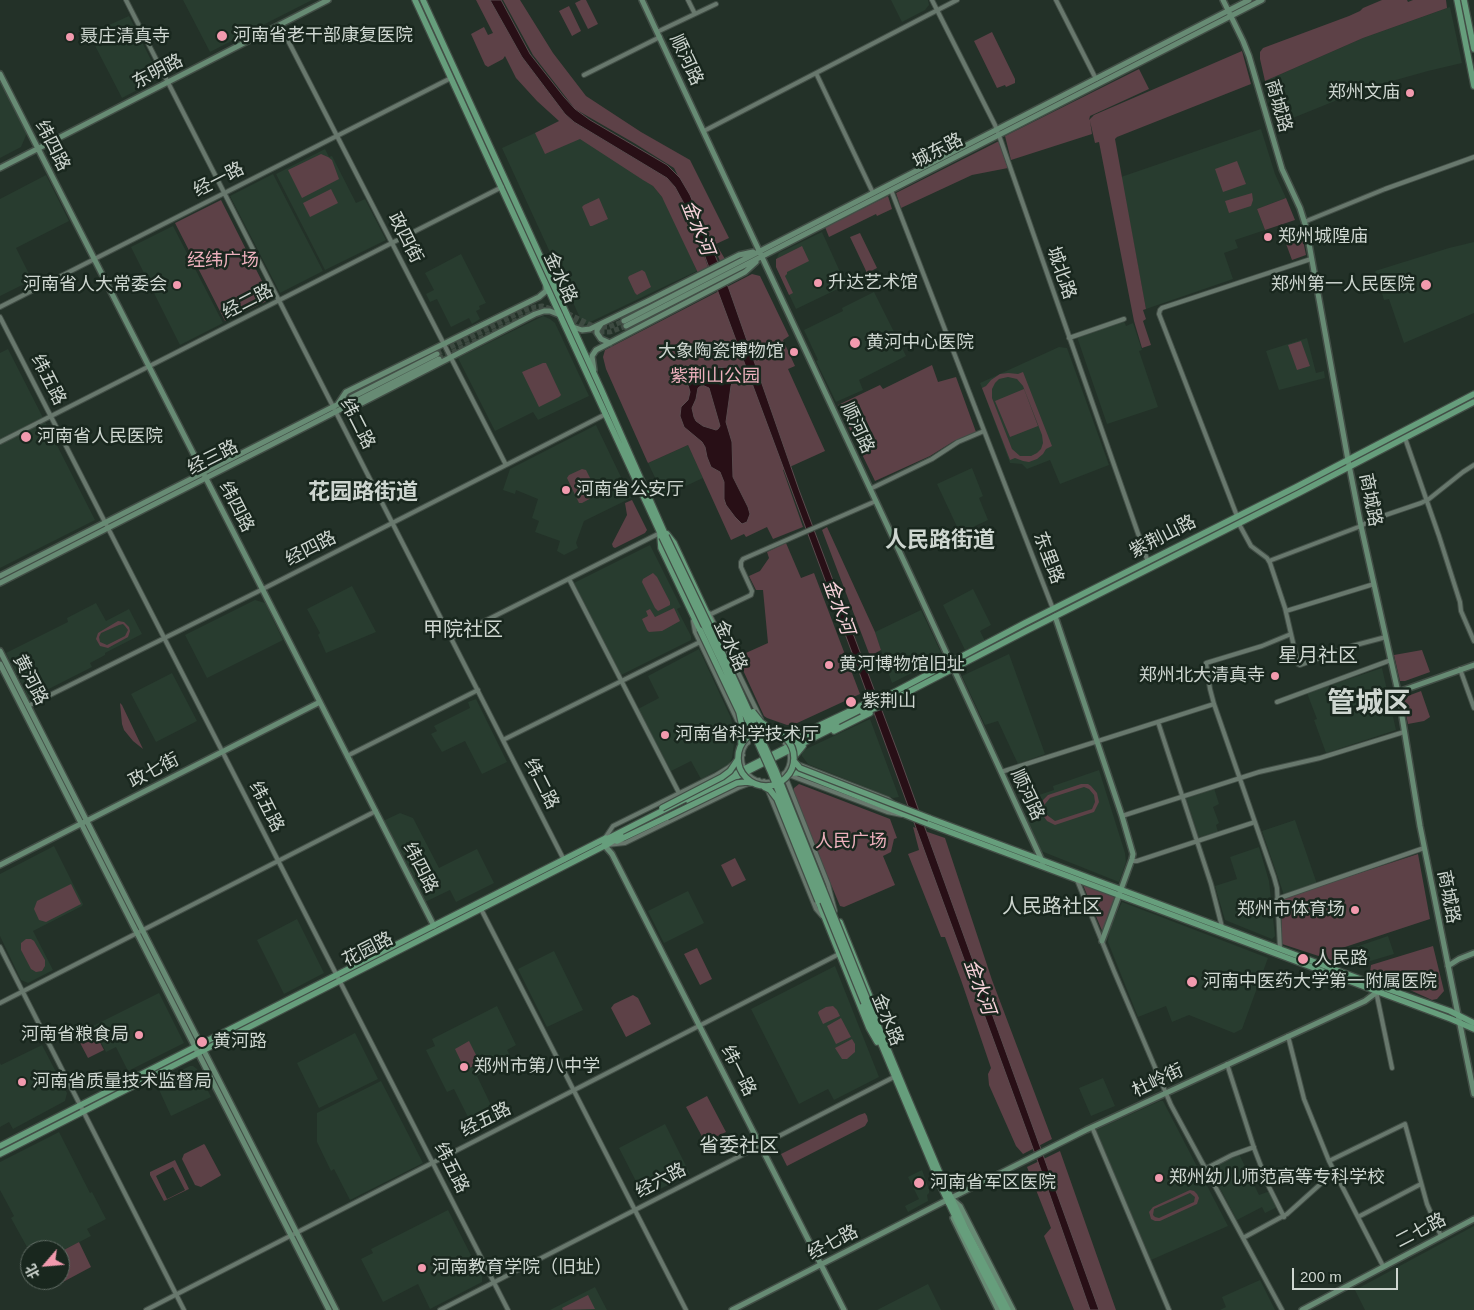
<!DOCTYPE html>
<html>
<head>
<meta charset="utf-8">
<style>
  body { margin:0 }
  #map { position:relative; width:1474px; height:1310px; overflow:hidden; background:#233128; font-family:Helvetica,"Noto Sans SC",sans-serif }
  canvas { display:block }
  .north { position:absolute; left:20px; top:1240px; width:50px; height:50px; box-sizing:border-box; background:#19271e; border:1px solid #616d65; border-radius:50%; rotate:243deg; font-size:14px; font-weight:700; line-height:20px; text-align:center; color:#ced6d0 }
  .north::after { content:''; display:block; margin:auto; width:18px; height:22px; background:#f29aae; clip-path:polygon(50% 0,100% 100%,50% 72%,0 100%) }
  .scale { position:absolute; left:1292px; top:1268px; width:106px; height:22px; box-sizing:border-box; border:2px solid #ced6d0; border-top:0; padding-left:6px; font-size:15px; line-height:18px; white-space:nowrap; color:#ced6d0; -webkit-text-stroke:4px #19271e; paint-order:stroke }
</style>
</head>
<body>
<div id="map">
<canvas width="1474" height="1310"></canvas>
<div class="north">北</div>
<div class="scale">200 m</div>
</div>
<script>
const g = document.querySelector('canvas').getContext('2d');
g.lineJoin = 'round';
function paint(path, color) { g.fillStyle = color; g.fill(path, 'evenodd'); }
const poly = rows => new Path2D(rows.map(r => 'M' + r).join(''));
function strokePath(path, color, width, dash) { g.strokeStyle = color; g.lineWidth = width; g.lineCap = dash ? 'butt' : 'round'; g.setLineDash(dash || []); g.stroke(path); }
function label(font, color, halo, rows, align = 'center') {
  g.font = font + ' Helvetica,"Noto Sans SC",sans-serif'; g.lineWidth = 5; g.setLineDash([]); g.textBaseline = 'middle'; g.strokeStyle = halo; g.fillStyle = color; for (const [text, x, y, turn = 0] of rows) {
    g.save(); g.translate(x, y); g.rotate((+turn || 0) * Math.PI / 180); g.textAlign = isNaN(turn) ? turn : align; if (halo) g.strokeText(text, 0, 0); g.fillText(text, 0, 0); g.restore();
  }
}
paint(poly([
  [183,0,312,0,210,52],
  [891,0,928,0,929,5,925,10,902,22],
  [1450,7,1462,63,1428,71,1367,88,1278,124,1265,81,1363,38],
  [129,16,160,78,122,98,89,34],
  [0,80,27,133,21,147,0,158],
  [559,122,653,186,662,197,668,206,697,271,586,324,582,322,502,148],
  [1261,129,1275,174,1286,198,1257,209,1265,230,1235,240,1238,248,1224,253,1233,279,1146,309,1121,177],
  [325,149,329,157,332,156,356,203,365,199,386,240,325,270,276,174],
  [273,174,323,271,280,293,230,196],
  [46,175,69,221,16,248,32,280,0,296,0,199],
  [173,226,223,323,180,345,131,247],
  [822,232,846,285,796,309,776,267,777,258,779,253],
  [1474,242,1474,313,1404,343,1389,299,1384,300,1375,271,1449,248],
  [461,254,486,303,479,306,480,309,476,311,480,319,472,324,469,318,451,327,437,299,430,302,426,294,434,290,425,273],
  [874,292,906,356,859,380,863,390,836,402,816,361,818,360,804,330,843,311,842,308],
  [543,316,550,319,555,323,589,396,538,420,533,412,495,431,458,358],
  [1124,321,1126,326,1133,323,1142,350,1139,351,1158,407,1107,424,1077,337],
  [1307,338,1316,373,1324,371,1325,378,1279,390,1266,351],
  [1059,347,1067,348,1109,465,1060,484,1050,460,1027,469,1022,464,1010,463,980,383],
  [8,349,95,520,0,568,0,353],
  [596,425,631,498,584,521,576,543,578,548,564,555,557,551,560,541,535,532,539,521,532,518,538,499,516,490,515,494,503,490,510,469],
  [688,445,703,478,664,496,648,463],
  [972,468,983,496,979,498,988,520,960,533,937,484],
  [650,545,681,607,677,609,691,636,691,640,621,675,574,583],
  [352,586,376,632,326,653,318,635,320,633,307,609],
  [973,589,991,625,980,631,985,641,965,650,943,605],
  [255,600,265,603,283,640,207,678,185,635],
  [96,603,106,621,129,609,142,634,105,653,105,655,90,663,92,667,29,699,6,653,68,622,67,618],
  [921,610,943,657,892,683,875,632],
  [699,649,731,718,735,736,732,758,729,764,701,779,691,761,671,771,638,709,659,698,648,676],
  [1009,654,1045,754,1018,764,998,721,985,725,962,676],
  [1382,668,1396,730,1326,753,1314,720,1317,719,1307,693],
  [172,673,197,721,156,742,131,694],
  [476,699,507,762,482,774,465,741,442,752,431,734,437,731,434,726,470,708,468,702],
  [870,719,899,797,893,798,808,764,802,756,802,752,804,750],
  [1099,770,1125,853,1126,862,1119,882,1041,851,1026,816,1036,811,1030,798,1054,790,1053,786],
  [1214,788,1219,804,1213,807,1219,823,1216,825,1218,832,1199,838,1186,797],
  [400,813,413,818,439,868,477,849,494,883,456,902,450,890,425,902,383,821],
  [1295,820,1317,884,1284,895,1262,831],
  [54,846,83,904,82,906,33,931,53,970,28,983,21,980,0,936,0,874],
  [1259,847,1269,881,1275,936,1272,939,1225,920,1215,886,1237,879,1230,857],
  [688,891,704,923,664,943,648,911],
  [1122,902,1268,958,1242,1029,1234,1033,1189,1015,1172,1022,1166,1006,1138,1017,1108,942,1109,930],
  [297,919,324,973,284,994,257,940],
  [1388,936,1394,954,1350,967,1344,951],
  [554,951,583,1010,547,1027,518,969],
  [835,966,879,1077,834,1100,828,1089,799,1104,751,1009],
  [159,993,184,1043,128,1071,116,1047,106,1052,93,1026],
  [497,1006,516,1045,507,1050,511,1058,477,1076,499,1122,476,1133,454,1089,447,1092,426,1050,435,1046,432,1039],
  [355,1033,378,1079,319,1108,297,1063],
  [42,1045,67,1093,65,1101,13,1129,9,1122,0,1127,0,1063,1,1065],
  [190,1066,193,1066,197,1069,211,1097,171,1116,156,1083],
  [1103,1078,1115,1106,1091,1116,1079,1088],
  [381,1081,423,1163,350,1200,334,1169,331,1171,317,1142,317,1113],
  [1160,1101,1163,1101,1228,1226,1151,1260,1096,1130],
  [665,1124,690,1174,644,1197,619,1148],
  [59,1132,90,1193,92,1192,106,1219,87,1229,91,1236,60,1252,60,1250,44,1250,39,1241,27,1247,11,1218,14,1216,0,1190,0,1162],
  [1239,1154,1259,1195,1270,1191,1277,1207,1265,1213,1262,1207,1237,1220,1209,1168],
  [922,1170,929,1189,929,1193,927,1195,928,1201,908,1212,905,1206,919,1199,908,1177],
  [448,1210,482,1277,482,1282,430,1309,418,1284,383,1302,361,1259,373,1253,371,1249],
  [1474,1226,1474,1310,1365,1310,1355,1290],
  [1260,1280,1275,1310,1220,1310,1226,1307,1222,1297],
  [928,1284,941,1310,877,1310],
  [595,1287,607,1310,550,1310]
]), '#283c2f');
paint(poly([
  [476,0,490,0,522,57,565,114,574,122,667,178,675,187,688,211,708,267,698,273,662,197,653,186,643,180,580,139,545,154,535,133,559,121,537,101,516,78,505,56,503,59,488,67,485,65,471,34,484,27,488,35,493,33],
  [503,0,520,0,553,53,586,96,641,132,690,160,729,238,716,244,725,259,720,261,711,240,674,168,634,143,575,109,533,55],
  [581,0,586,0,598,24,588,29,575,3],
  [1382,0,1407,0,1408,2,1413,0,1446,0,1447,8,1363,38,1265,81,1260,59,1260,52,1263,48,1349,16,1360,11,1363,8],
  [569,6,581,31,572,36,559,11],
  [992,32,1015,79,1015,83,1006,87,1005,85,997,88,974,41],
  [1242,51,1251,84,1117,137,1115,139,1146,309,1143,310,1146,319,1143,321,1151,345,1142,348,1134,321,1099,142,1095,143,1090,121,1092,134,1011,160,1005,136,1139,69,1149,89,1090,116,1089,120,1094,115],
  [999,141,1008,168,972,175,901,208,896,193],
  [321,154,328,157,332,160,339,179,302,198,288,170],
  [1237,161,1246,184,1223,192,1215,169],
  [331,189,338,203,310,217,303,203],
  [1252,193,1253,200,1251,206,1229,213,1225,201],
  [888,196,892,209,877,216,876,214,829,237,825,227],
  [599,198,608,219,592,226,590,226,582,207,584,205],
  [1286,198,1295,220,1265,230,1257,209],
  [221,200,271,299,225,321,175,223],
  [860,233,877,268,867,273,850,237],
  [1302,235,1306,255,1292,260,1285,241],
  [802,246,809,261,787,272,787,274,785,276,793,293,789,295,776,267,776,259],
  [642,270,645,272,651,287,637,295,635,293,628,278,629,276],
  [752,274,760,276,789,336,783,340,795,366,788,369,825,451,783,470,803,527,773,539,767,527,746,537,744,534,731,540,688,445,648,463,647,461,606,369,603,357,605,350],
  [1301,341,1310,366,1297,370,1288,345],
  [543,363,546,363,561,395,559,397,539,407,522,372],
  [932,365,938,382,956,377,976,432,954,441,930,456,875,481,838,405,880,385,883,389],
  [1023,372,1052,446,1046,449,1043,454,1037,459,1029,462,1023,461,1015,458,1010,460,982,388,986,386,991,380,1000,374,1008,373,1018,374],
  [1008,377,1017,379,1023,386,1042,435,1043,443,1041,449,1037,453,1031,456,1020,456,1012,449,992,398,992,389,995,383,999,379],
  [1024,389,1038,426,1010,437,995,401],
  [582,469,586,470,597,492,595,496,582,503,579,503,567,478,569,475],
  [632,500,647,530,645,533,615,548,613,547,612,544,627,515,625,503],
  [827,527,875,632,881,650,870,656,822,530],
  [786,543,801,578,814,573,860,694,795,724,787,725,767,718,764,716,737,657,768,643,763,590,756,590,749,576,760,571,769,558,767,552],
  [653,573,657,577,670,602,670,605,658,611,655,608,642,582,643,579],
  [674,608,680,621,662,631,649,632,647,630,642,619,648,616,646,611,650,609,655,617],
  [118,621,124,622,129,627,130,631,128,637,108,648,100,646,96,639,98,633],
  [123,624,125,626,128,630,125,636,107,645,100,642,99,637,101,633,119,625],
  [1422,650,1430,672,1405,681,1400,681,1394,655],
  [1421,691,1430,717,1424,721,1408,724,1403,699,1405,697],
  [120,703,122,705,143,749,133,741,124,730,122,724],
  [799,784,890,819,897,838,894,839,891,852,883,856,895,885,844,907,840,906,793,793,794,788],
  [1081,784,1088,784,1091,786,1097,793,1099,802,1094,812,1055,825,1047,821,1042,814,1041,809,1042,801,1048,795],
  [1084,787,1089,789,1094,795,1095,802,1092,809,1055,821,1047,815,1045,809,1045,804,1050,798],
  [913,827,945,838,992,980,1052,1139,1023,1154,1016,1146,989,1085,988,1074,991,1068,961,980,945,937,941,937,908,854,919,850],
  [1418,854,1430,919,1342,948,1347,963,1343,964,1282,944,1281,902,1283,898],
  [735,858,746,880,732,887,721,865],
  [71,884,81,904,46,922,39,920,34,909,37,901],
  [1083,885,1116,897,1103,933],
  [26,939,31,939,34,941,45,960,45,966,42,971,36,972,31,969,21,950,21,943],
  [1433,946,1444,991,1437,999,1432,1000,1370,972,1371,965],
  [697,948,712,979,700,985,684,954],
  [633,995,638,998,651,1024,626,1037,611,1008,614,1004],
  [833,1006,837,1010,840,1016,823,1024,818,1013,819,1011,826,1007],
  [841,1018,851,1037,836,1044,827,1026],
  [93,1029,104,1050,88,1058,77,1037],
  [852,1039,855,1044,855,1052,847,1059,842,1059,835,1048],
  [469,1041,480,1063,465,1070,455,1049],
  [707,1096,726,1132,705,1142,686,1107],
  [865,1113,867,1116,868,1121,865,1126,787,1166,781,1154,859,1115],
  [204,1144,205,1145,221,1175,220,1176,201,1187,195,1185,182,1159,184,1154],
  [1060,1151,1116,1310,1074,1310,1044,1236,1051,1228,1027,1167],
  [175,1160,189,1189,164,1201,150,1175,150,1172],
  [173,1167,185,1190,167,1199,156,1176],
  [1190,1190,1194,1191,1197,1194,1199,1198,1197,1204,1160,1221,1155,1221,1151,1219,1149,1212,1153,1207],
  [1190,1193,1195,1197,1194,1202,1159,1218,1155,1217,1153,1215,1154,1209],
  [79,1242,91,1267,63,1282,60,1277,60,1252],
  [588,1295,595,1309,563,1310,562,1308]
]), '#5d4147');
const water = poly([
  [490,0,501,0,530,54,564,97,575,109,590,120,667,165,680,178,690,195,729,289,799,490,898,753,1099,1310,1090,1310,1046,1184,854,658,688,211,675,187,667,178,574,122,565,114,522,57,490,0],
  [733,364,737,378,733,380,731,386,726,422,732,442,733,477,748,507,750,514,747,522,742,524,735,517,726,505,724,499,724,482,720,472,711,467,707,457,705,447,702,442,684,427,680,416,681,407,688,400,690,392,687,381,691,373,702,369,728,367,733,364],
  [702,385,709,388,720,426,718,429,716,430,703,426,696,421,694,417,692,408,696,399,698,388,702,385]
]);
paint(water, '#280f16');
strokePath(water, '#5a4b4e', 1);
strokePath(poly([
  [558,316,567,318,589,330,597,332,610,332,626,326],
  [437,354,525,310,535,307,542,306,569,314,591,325,598,327,609,327,624,321],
  [439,359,527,315,535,312]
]), '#3d4a41', 5, [5, 2.5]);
const street = poly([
  [126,0,564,860],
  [688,0,695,14],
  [932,0,995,125,1001,141,1077,359,1148,562],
  [1056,0,1096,79],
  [280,25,506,465],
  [657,32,716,4],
  [816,73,873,193],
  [584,75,660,37],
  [704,131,957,0],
  [891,190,1053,609],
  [1304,222,1385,189,1474,157],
  [0,307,451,78],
  [0,317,508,1310],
  [1069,338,1124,319],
  [1405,438,1439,536,1460,602,1461,611,1474,641],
  [0,442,502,187],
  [870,489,932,459,958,442,984,431],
  [1237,516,1159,314,1160,310,1162,308,1311,259],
  [1239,524,1251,546,1267,558,1270,563,1285,608,1298,664,1300,665,1352,646,1386,637],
  [1269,561,1361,526,1371,520,1421,503,1429,499,1463,472,1474,465],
  [569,579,679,793],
  [1286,611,1374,584],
  [709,613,761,719],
  [711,614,751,595,752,591,741,567,741,562,743,559,876,501],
  [693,621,695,632,748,743],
  [451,638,660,533],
  [1460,669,1474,708],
  [1277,702,1391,660],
  [28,706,257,592,606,414],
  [1158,722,1211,884,1222,927],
  '742 758a24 24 0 1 1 48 0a24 24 0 1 1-48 0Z',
  [503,740,700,642],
  [347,756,478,690],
  [798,764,888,799,893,803],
  [1001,772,1214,704],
  [784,773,828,884,835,911],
  [786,774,887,812,902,815],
  [764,781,816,909,822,916],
  [1122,816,1259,772,1320,758,1404,732],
  [605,838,613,826,716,775,729,767,743,755],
  [607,845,625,843,738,788,759,780],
  [1131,861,1137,861,1255,822],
  [1077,880,1114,971,1171,1105,1282,1310],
  [1277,899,1424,848],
  [481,909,686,1310],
  [0,947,184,1310],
  [1280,949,1277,888,1274,877,1214,704,1210,689,1206,663,1262,646,1291,634],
  [1378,990,1377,996,1392,1068],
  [0,1003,376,811],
  [1288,1036,1304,1099,1329,1161,1383,1266],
  [1227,1064,1254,1148,1269,1187,1284,1217],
  [1092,1127,1169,1310],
  [1329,1161,1405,1124,1427,1204,1441,1236],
  [1205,1169,1232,1155,1254,1147],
  [1358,1217,1421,1184],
  [1243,1238,1287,1214,1335,1171],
  [146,1310,839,954],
  [440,1310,894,1077]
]);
const secondary = poly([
  [642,0,916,587,1043,863],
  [1223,0,1243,41,1249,56,1282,169,1300,208,1306,227,1348,460,1361,526,1398,692,1420,826,1474,1094],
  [0,74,434,926],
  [0,168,328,0],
  [624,321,1249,0],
  [601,324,597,330,597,333,601,339,610,343],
  [626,326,1262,0],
  [573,327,582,330,590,329,648,301,739,255,753,252],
  [594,370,592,356,596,350,745,272,756,262],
  [338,404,346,392,539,297,546,291,546,286],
  [345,408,356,406,535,314,544,311,550,311,560,315],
  [0,576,437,354],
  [0,583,439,359],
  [1055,616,1122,816,1133,854,1132,859,1119,895,1102,941],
  [0,651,336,1310],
  [0,664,329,1310],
  [1398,692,1474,665],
  [605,846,612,854,844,1310],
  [0,865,320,702],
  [1448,966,1459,959,1474,953],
  [953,1218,998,1310],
  [732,1310,947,1200,948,1203],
  [1013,1310,960,1206,951,1198,1086,1130,1365,1001,1377,992],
  [1302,1310,1474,1219]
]);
const primary = poly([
  [415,0,662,537],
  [423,0,601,389,666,536],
  [1457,0,1474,86],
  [1464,0,1474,49],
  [667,534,674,543,712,624],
  [660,535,661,548,700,630],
  [863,713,885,704,1028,630,1299,493,1474,402],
  [834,731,870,713],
  [780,733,799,735,871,701],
  [794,757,803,746],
  [790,773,799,773,931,825,1451,1019,1474,1029],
  [689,801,837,726],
  [929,818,1379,986,1450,1011,1474,1023],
  [603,841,866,707,1025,623,1296,487,1474,394],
  [617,841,667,817],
  [605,846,621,836],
  [818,901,869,1028,877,1042],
  [840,922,873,1004],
  [868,1001,906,1093,945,1185,965,1227,1008,1310],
  [864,1003,941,1187,961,1229,1003,1310],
  [0,1146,606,838],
  [0,1154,608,844]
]);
strokePath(street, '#424e46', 6);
strokePath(secondary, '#424e46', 8);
strokePath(primary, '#424e46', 8);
strokePath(street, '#68786d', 4);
strokePath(secondary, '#678b74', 5);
strokePath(primary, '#669e7c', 5.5);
const primaryBridge = poly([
  [666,536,727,663,776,771,868,1001],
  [662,537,723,665,771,773,864,1003],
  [700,630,739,712,742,726,741,744],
  [753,712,761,722,771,729],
  '738 758a28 28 0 1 1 56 0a28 28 0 1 1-56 0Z',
  [794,761,800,768,929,818],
  [764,787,770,790,777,799,818,901],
  [662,808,722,777,730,771,738,759],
  [667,817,737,783,747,782,752,783]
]);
strokePath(primaryBridge, '#424e46', 8, []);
strokePath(primaryBridge, '#669e7c', 5.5);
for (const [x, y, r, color] of [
  [222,36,6,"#f29aae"],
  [70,37,5,"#f29aae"],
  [1410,93,5,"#f29aae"],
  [1268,237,5,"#f29aae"],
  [818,283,5,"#f29aae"],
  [177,285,5,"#f29aae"],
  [1426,285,6,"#f29aae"],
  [855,343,6,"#f29aae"],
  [794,352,5,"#f29aae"],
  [26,437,6,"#f29aae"],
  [566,490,5,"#f29aae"],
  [829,665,5,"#f29aae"],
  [1275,676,5,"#f29aae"],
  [851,702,6,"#f29aae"],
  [665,735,5,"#f29aae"],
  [1355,910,5,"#f29aae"],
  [1303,959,6,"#f29aae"],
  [1192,982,6,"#f29aae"],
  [139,1035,5,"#f29aae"],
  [202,1042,6,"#f29aae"],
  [464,1067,5,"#f29aae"],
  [22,1082,5,"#f29aae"],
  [1159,1178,5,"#f29aae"],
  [919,1183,6,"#f29aae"],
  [422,1268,5,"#f29aae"]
]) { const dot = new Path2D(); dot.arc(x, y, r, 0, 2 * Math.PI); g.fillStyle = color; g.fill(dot); strokePath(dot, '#19271e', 2); }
label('18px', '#ced6d0', '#19271e', [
  ["河南省老干部康复医院",233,36],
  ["聂庄清真寺",80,37],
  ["郑州文庙",1400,93,"right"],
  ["郑州城隍庙",1278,237],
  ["升达艺术馆",828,283],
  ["河南省人大常委会",167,285,"right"],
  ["郑州第一人民医院",1415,285,"right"],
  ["黄河中心医院",866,343],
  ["大象陶瓷博物馆",784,352,"right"],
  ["河南省人民医院",37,437],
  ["河南省公安厅",576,490],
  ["黄河博物馆旧址",839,665],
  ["郑州北大清真寺",1265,676,"right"],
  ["紫荆山",862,702],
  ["河南省科学技术厅",675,735],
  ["郑州市体育场",1345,910,"right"],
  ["人民路",1314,959],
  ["河南中医药大学第一附属医院",1203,982],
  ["河南省粮食局",129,1035,"right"],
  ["黄河路",213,1042],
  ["郑州市第八中学",474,1067],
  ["河南省质量技术监督局",32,1082],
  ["郑州幼儿师范高等专科学校",1169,1178],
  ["河南省军区医院",930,1183],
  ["河南教育学院（旧址）",432,1268]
], 'left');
label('18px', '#ced6d0', '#19271e', [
  ["顺河路",686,60,65],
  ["东明路",158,72,-27],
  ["商城路",1278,106,74],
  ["纬四路",52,146,63],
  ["城东路",938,151,-27],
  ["经一路",219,180,-27],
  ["政四街",405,238,63],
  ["城北路",1061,273,71],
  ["金水路",560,278,65],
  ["经二路",248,302,-27],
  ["纬五路",48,380,63],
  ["纬二路",357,424,63],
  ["顺河路",857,428,65],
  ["经三路",213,458,-27],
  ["商城路",1370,500,79],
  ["纬四路",236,507,63],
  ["紫荆山路",1163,537,-27],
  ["经四路",311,549,-27],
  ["东里路",1048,558,69],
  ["金水路",730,646,65],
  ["黄河路",30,680,63],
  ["政七街",154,771,-27],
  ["纬二路",541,784,63],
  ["顺河路",1027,795,65],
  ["纬五路",266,807,63],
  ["纬四路",420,868,63],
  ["商城路",1448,897,79],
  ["花园路",368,950,-27],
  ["金水路",887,1020,68],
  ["纬一路",738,1071,63],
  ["杜岭街",1158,1081,-25],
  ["经五路",486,1120,-27],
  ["纬五路",451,1168,63],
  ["经六路",661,1181,-27],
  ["二七路",1421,1231,-27],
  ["经七路",833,1243,-27]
]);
label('18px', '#ecb0bc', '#19271e', [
  ["经纬广场",223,261],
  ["紫荆山公园",715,377],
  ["人民广场",851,842]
]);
label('italic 19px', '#fad4dc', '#19271e', [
  ["金水河",697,228,68],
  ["金水河",838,607,70],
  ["金水河",979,987,70]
]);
label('20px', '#ced6d0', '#19271e', [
  ["甲院社区",463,630],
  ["星月社区",1318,656],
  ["人民路社区",1052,907],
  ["省委社区",739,1146]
]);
label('bold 22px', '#ced6d0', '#19271e', [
  ["花园路街道",363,493],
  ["人民路街道",940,541]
]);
label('bold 28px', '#ced6d0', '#19271e', [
  ["管城区",1369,704]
]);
</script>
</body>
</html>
